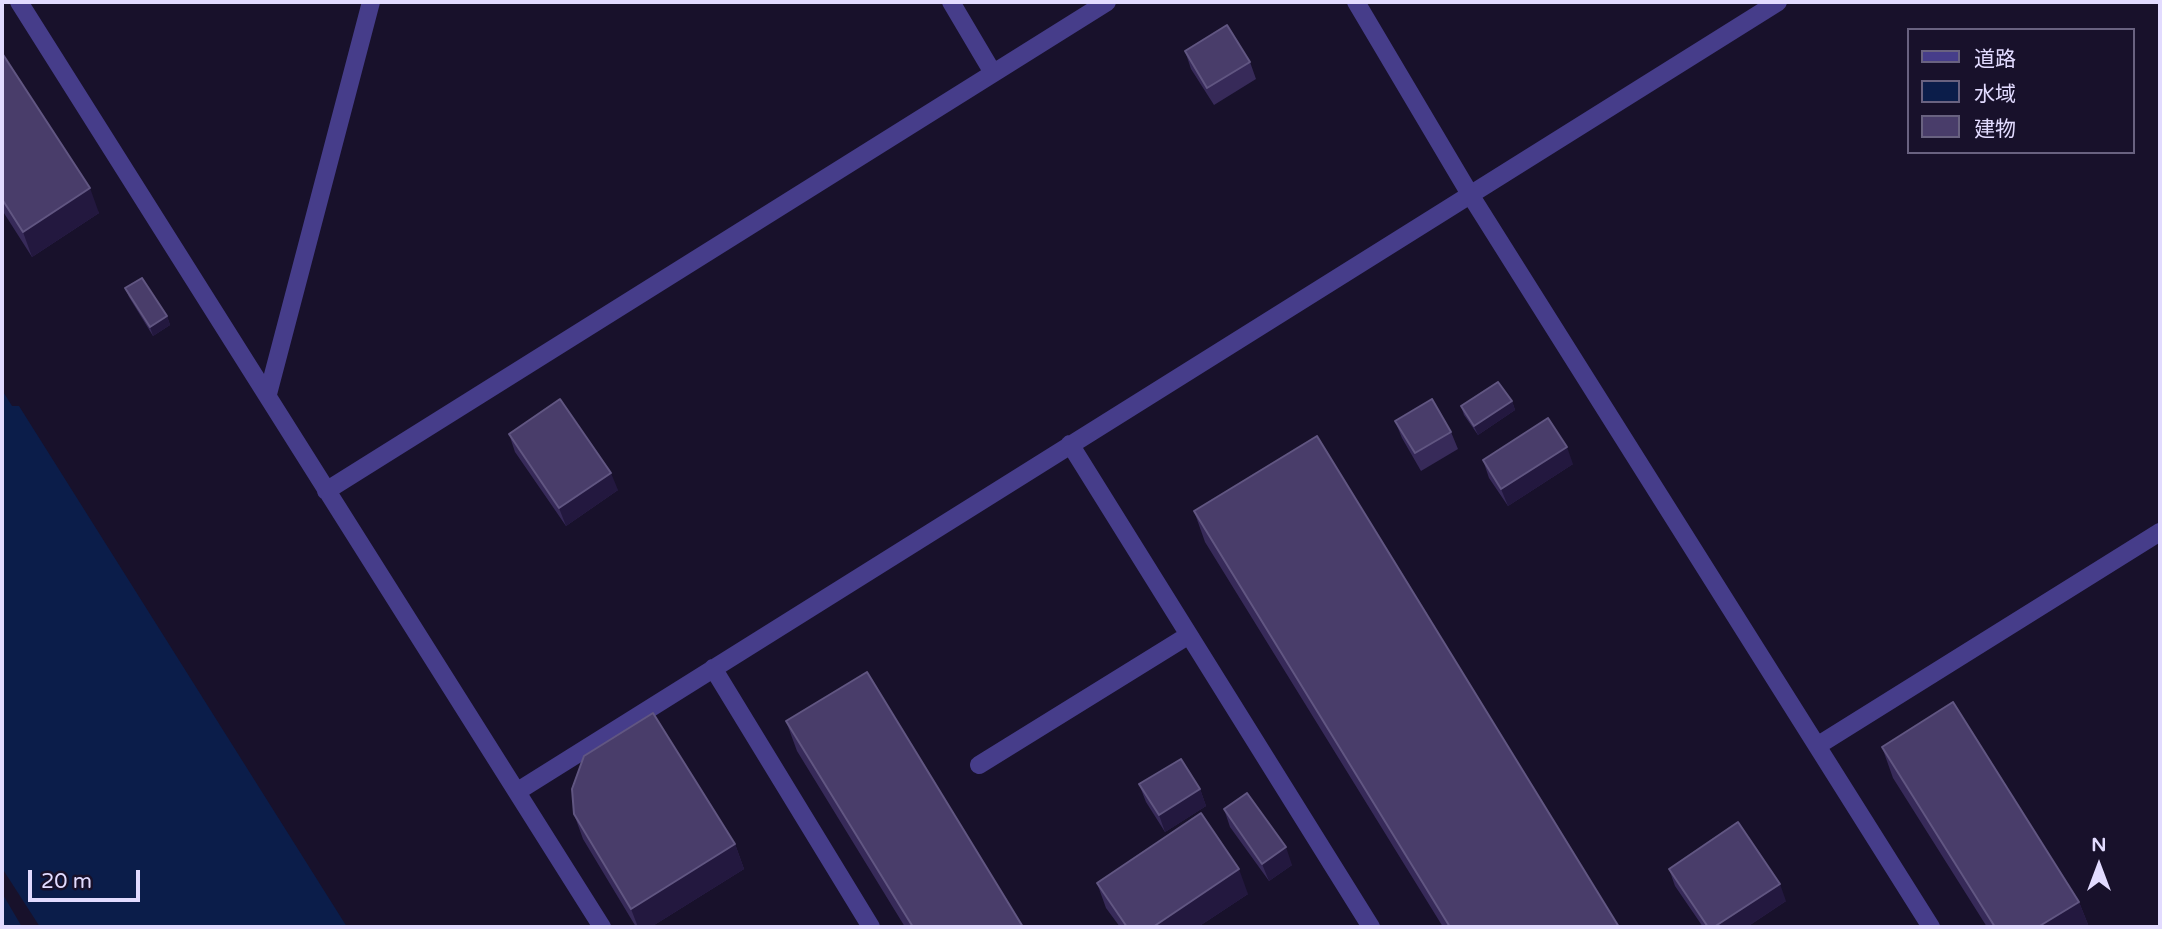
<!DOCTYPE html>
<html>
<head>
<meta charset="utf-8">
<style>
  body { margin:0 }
  #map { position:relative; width:2162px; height:929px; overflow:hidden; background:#18112b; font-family:"Varela Round","Noto Sans JP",sans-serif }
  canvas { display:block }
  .frame { position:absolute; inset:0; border:4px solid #e2dbff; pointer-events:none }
  .legend { position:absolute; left:1907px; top:28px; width:228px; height:126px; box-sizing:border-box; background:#18112b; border:2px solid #696280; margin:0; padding:9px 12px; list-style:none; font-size:21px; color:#e2dbff }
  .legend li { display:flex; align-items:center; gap:14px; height:35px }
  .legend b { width:35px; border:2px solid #696280 }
  .north { position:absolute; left:2064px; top:831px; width:70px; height:70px; -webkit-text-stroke:5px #18112b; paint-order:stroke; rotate:0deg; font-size:19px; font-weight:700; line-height:28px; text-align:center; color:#e2dbff }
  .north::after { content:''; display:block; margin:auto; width:24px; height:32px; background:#e2dbff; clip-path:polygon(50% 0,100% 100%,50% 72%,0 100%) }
  .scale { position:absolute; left:28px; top:870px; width:112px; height:32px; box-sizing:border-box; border:4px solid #e2dbff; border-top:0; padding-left:9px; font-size:21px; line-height:24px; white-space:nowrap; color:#e2dbff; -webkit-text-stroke:5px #18112b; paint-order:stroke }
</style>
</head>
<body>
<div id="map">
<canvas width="2162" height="929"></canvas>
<div class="frame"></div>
<ul class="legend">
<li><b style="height:9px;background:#463d8a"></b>道路</li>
<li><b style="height:19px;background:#0b1d4a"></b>水域</li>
<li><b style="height:19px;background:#493d6a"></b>建物</li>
</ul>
<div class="north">N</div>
<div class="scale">20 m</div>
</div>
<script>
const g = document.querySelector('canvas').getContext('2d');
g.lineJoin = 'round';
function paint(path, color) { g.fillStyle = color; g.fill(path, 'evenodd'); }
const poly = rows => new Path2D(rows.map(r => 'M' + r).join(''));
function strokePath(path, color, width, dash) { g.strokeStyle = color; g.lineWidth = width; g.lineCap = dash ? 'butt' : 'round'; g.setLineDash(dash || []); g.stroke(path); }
paint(poly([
  [2,390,12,406,19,406,347,927,2,927]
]), '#0b1d4a');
paint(poly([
  [2,868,40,927,22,927,2,893]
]), '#18112b');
strokePath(poly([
  [19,2,602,927],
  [951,2,993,73],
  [1356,2,1471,196,1931,927],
  [268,394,371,2],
  [1070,444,1371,927],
  [326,491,1107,2],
  [713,668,871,927],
  [1817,746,2160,532],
  [979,765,1189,635],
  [518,791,1778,2]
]), '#463d8a', 18);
paint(poly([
  [1185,51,1250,62,1256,79,1214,105,1191,69],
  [2,53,99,213,32,257,2,210],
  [125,288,167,316,170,325,153,336,129,297],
  [1512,401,1515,410,1478,435,1464,415,1461,406],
  [1395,421,1451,432,1458,449,1421,471,1402,438],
  [509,434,618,490,566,526,515,452],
  [1483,460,1573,464,1508,506,1489,478],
  [1194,511,1619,927,1443,927,1205,542],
  [786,721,1023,927,905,927,797,751],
  [1882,747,2079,902,2089,927,1987,927,1893,778],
  [1139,784,1200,789,1206,806,1165,832,1146,802],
  [1224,809,1292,865,1269,881,1230,827],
  [574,814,735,844,744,869,651,927,636,927,583,839],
  [1669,869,1786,901,1747,927,1703,927,1675,886],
  [1097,883,1248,894,1198,927,1120,927,1106,908]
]), '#372a59');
paint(poly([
  [90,188,99,213,32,257,23,232],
  [167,316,170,325,153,336,150,327],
  [1512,401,1515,410,1478,435,1474,426],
  [1567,447,1573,464,1508,506,1501,489],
  [611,473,618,490,566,526,559,508],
  [1200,789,1206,806,1165,832,1159,815],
  [735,844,744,869,651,927,638,927,631,909],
  [1286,847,1292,865,1269,881,1262,864],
  [1239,869,1248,894,1198,927,1153,927],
  [1780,884,1786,901,1747,927,1714,927],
  [2079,902,2089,927,2038,927]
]), '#23183f');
const building = poly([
  [1227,25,1250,62,1207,88,1185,51,1227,25],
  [2,53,90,188,23,232,2,199,2,53],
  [142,278,167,316,150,327,125,288,142,278],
  [1498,382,1512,401,1474,426,1461,406,1498,382],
  [560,399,611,473,559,508,509,434,560,399],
  [1432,399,1451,432,1415,453,1395,421,1432,399],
  [1548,418,1567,447,1501,489,1483,460,1548,418],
  [1317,436,1619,927,1450,927,1194,511,1317,436],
  [867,672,1023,927,913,927,786,721,867,672],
  [1953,702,2079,902,2038,927,1995,927,1882,747,1953,702],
  [653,713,735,844,631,909,574,814,572,789,584,756,653,713],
  [1181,759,1200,789,1159,815,1139,784,1181,759],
  [1247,793,1286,847,1262,864,1224,809,1247,793],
  [1201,813,1239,869,1153,927,1127,927,1097,883,1201,813],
  [1738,822,1780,884,1714,927,1708,927,1669,869,1738,822]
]);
paint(building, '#493d6a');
strokePath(building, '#615682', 2);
</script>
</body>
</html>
